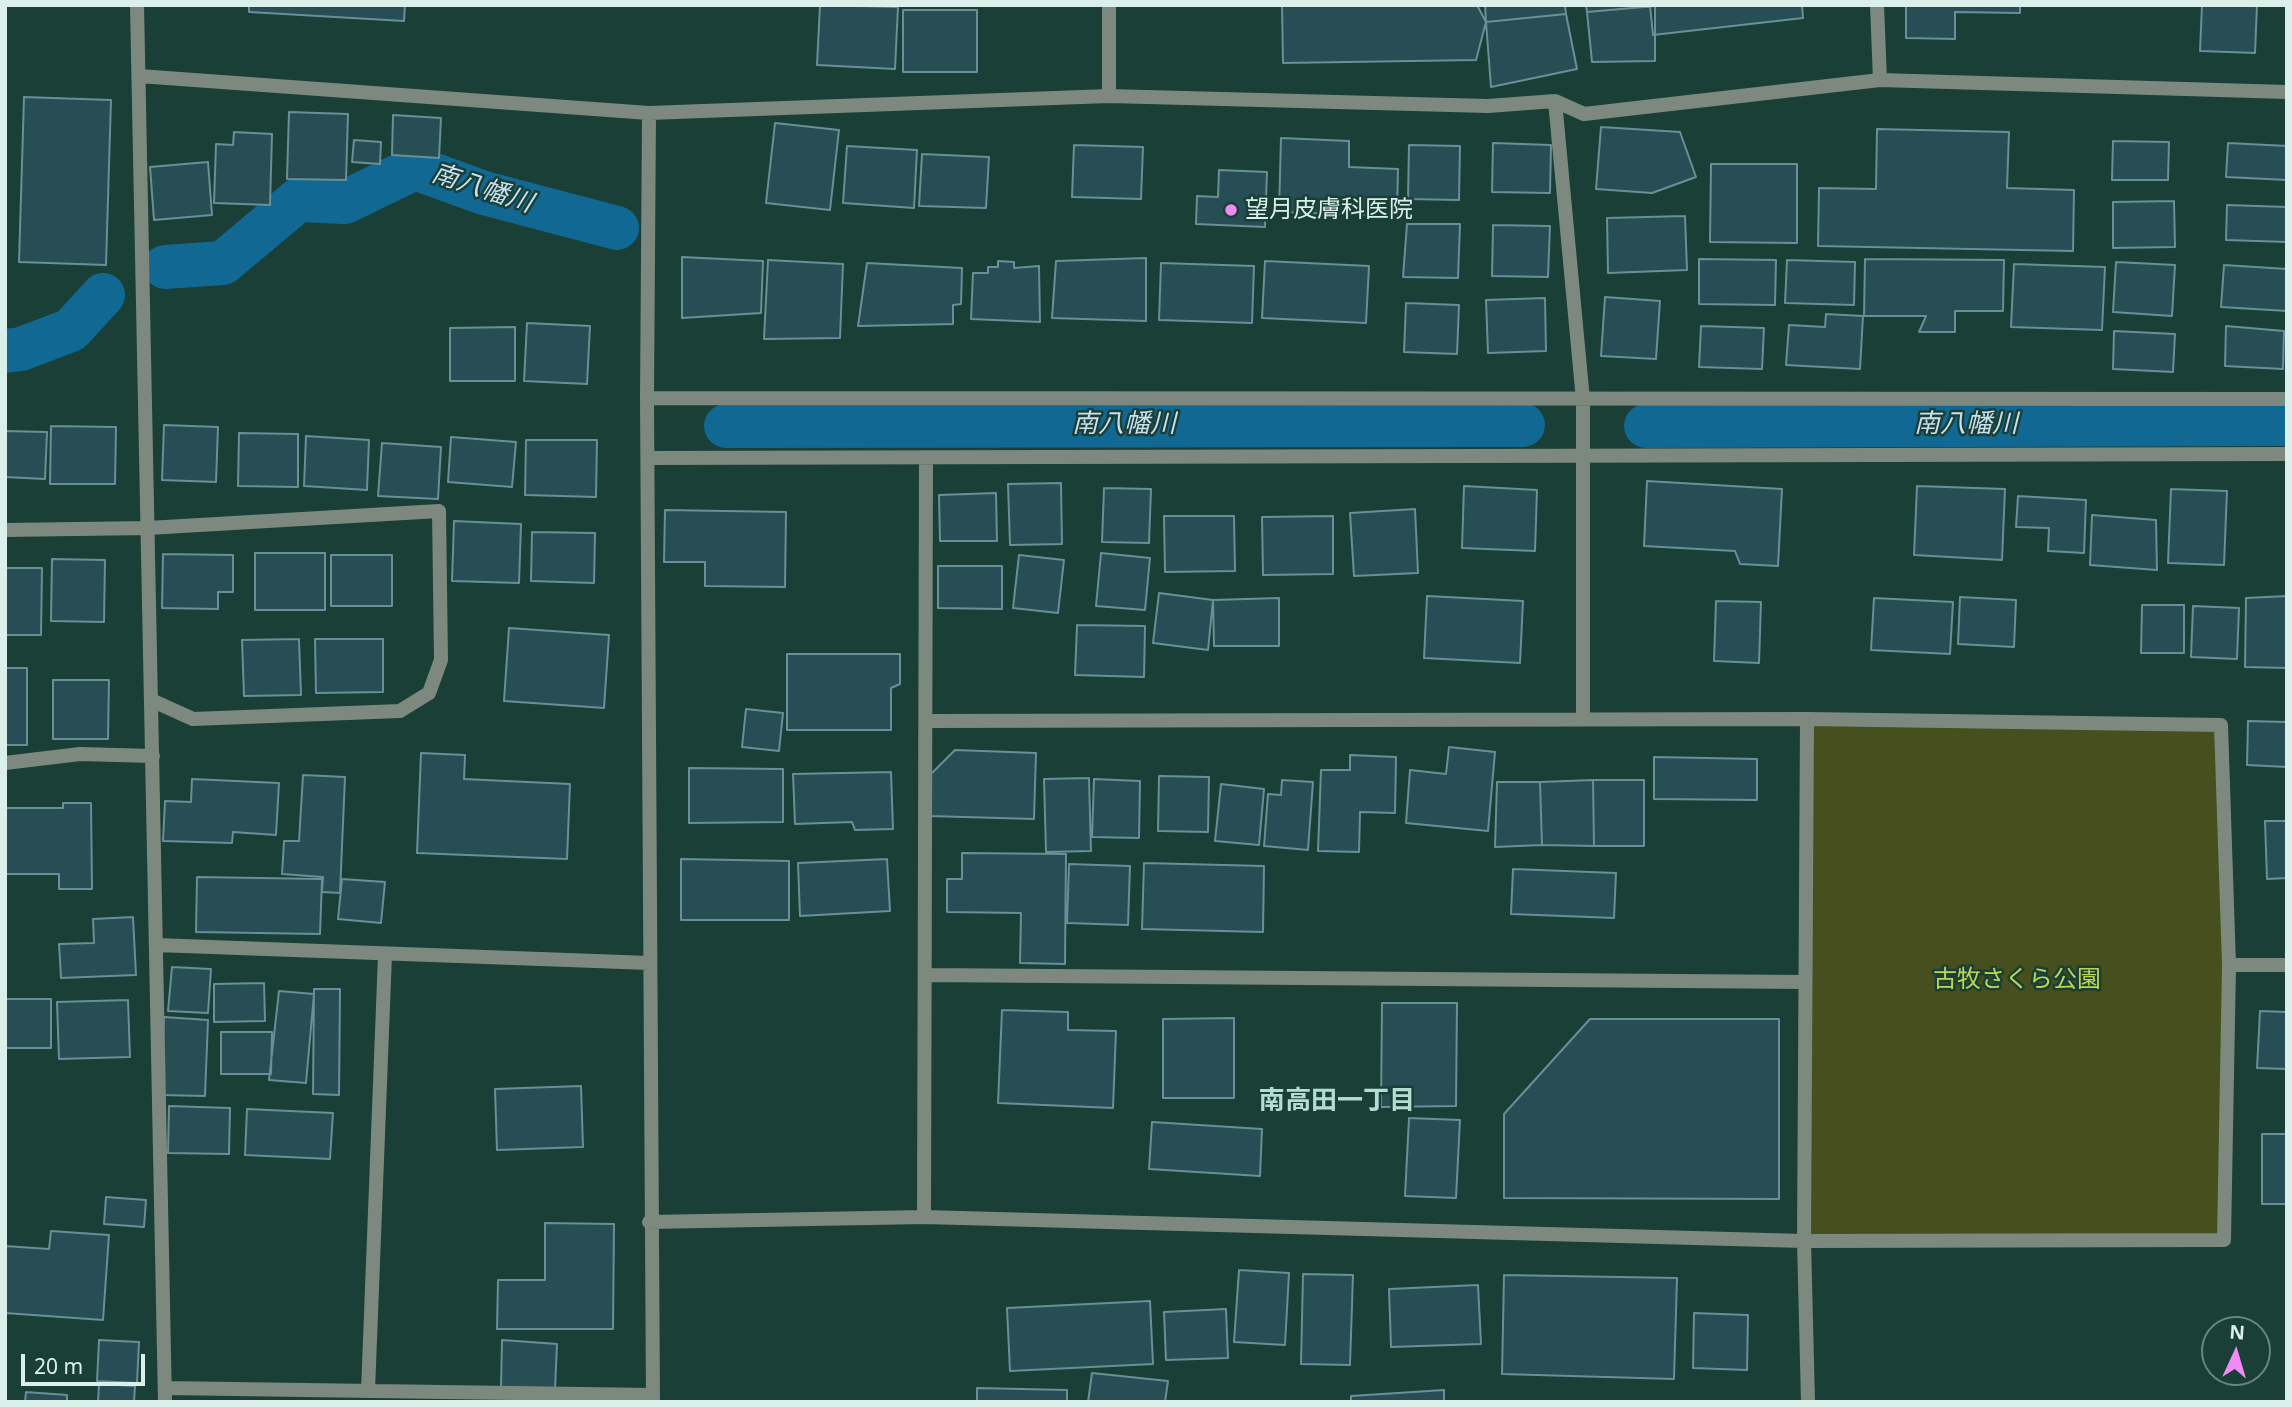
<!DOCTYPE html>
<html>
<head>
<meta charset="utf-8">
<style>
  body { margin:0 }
  #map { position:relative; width:2292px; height:1407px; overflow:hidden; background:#193f37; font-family:"Noto Sans",sans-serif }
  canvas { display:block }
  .frame { position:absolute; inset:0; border:7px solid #dcf0eb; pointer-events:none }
  .north { position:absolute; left:2201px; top:1316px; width:70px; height:70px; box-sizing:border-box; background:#193f37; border:2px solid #67867f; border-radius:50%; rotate:4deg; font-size:19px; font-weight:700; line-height:28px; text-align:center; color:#dcf0eb }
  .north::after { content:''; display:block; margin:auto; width:24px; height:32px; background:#f08bf5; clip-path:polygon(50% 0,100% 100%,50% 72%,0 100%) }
  .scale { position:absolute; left:21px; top:1354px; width:124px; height:32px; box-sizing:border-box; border:4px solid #dcf0eb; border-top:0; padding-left:9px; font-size:21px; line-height:24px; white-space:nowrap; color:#dcf0eb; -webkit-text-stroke:5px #193f37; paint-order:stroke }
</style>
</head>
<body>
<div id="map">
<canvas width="2292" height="1407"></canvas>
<div class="frame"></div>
<div class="north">N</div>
<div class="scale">20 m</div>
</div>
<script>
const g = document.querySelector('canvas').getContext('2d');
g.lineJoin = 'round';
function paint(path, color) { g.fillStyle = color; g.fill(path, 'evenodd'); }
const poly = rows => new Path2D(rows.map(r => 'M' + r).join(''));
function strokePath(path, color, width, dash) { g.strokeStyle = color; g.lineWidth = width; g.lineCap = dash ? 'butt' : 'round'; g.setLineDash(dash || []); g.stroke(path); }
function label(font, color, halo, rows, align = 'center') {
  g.font = font + ' "Noto Sans","Noto Sans JP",sans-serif'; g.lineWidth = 5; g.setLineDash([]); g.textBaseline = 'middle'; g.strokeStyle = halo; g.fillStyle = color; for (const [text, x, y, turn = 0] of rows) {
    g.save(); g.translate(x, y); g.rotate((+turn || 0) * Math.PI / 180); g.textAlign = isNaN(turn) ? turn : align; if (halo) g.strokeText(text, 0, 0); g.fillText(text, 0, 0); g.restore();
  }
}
paint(poly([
  [1807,719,2221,725,2224,1240,1804,1241]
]), '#464f1d');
strokePath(poly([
  [165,267,223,263,298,200,345,202,415,168,484,193,617,228],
  [5,351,21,349,71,330,103,295],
  [726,426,1523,425],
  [1646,426,2287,424]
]), '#116892', 44);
const building = poly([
  [249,5,405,5,404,21,249,12,249,5],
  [820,5,898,7,895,69,817,65,820,5],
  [1282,5,1477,5,1486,22,1476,60,1283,63,1282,5],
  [1485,5,1565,5,1566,14,1486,22,1485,5],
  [1586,5,1655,5,1655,6,1587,12,1586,5],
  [1650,5,1802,5,1803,18,1653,35,1650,5],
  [1906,5,2020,5,2020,13,1955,12,1955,39,1906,38,1906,5],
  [2202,5,2257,5,2255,53,2200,51,2202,5],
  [1655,6,1655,61,1592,62,1587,12,1655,6],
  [903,10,977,10,977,72,903,72,903,10],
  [1566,14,1577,69,1491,87,1486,22,1566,14],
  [24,97,111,100,106,265,19,262,24,97],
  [289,112,348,114,346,180,287,179,289,112],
  [393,115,441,118,439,158,392,155,393,115],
  [775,123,839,130,830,210,766,203,775,123],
  [1601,127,1680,132,1696,177,1652,193,1596,189,1601,127],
  [1877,129,2009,132,2007,188,2074,190,2073,251,1818,246,1819,188,1876,189,1877,129],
  [234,132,272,134,270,205,214,203,216,144,233,145,234,132],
  [1281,138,1349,141,1349,167,1398,169,1397,216,1279,212,1281,138],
  [354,140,381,142,380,164,352,162,354,140],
  [2113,141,2169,142,2168,180,2112,180,2113,141],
  [1493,143,1551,145,1550,193,1492,192,1493,143],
  [2228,143,2287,146,2287,180,2226,177,2228,143],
  [1074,145,1143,147,1141,199,1072,197,1074,145],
  [1409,145,1460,146,1459,200,1408,199,1409,145],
  [847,146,917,150,914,208,843,203,847,146],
  [922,154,989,157,986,208,919,206,922,154],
  [208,162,212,215,154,220,150,167,208,162],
  [1711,164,1797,164,1797,243,1710,242,1711,164],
  [1219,170,1267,172,1265,227,1196,224,1197,196,1218,197,1219,170],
  [2174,201,2175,247,2113,248,2113,202,2174,201],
  [2227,205,2287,207,2287,242,2226,240,2227,205],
  [1685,216,1687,270,1608,273,1607,218,1685,216],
  [1407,224,1460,224,1458,278,1403,277,1407,224],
  [1493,225,1550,226,1548,277,1492,276,1493,225],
  [682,257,763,261,761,313,682,318,682,257],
  [1146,258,1146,321,1052,318,1056,261,1146,258],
  [1699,259,1776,260,1775,305,1699,304,1699,259],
  [1865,259,2004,260,2003,311,1955,311,1955,332,1919,332,1926,316,1864,316,1865,259],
  [768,260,843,264,840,338,764,339,768,260],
  [1787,260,1855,262,1854,305,1785,303,1787,260],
  [998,261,1014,262,1014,268,1039,266,1040,322,971,319,973,273,988,273,988,267,998,267,998,261],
  [1265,261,1369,266,1366,323,1262,318,1265,261],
  [2116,262,2175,265,2172,316,2113,312,2116,262],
  [867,263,962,268,961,304,953,305,953,324,858,326,867,263],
  [1161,263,1254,266,1252,323,1159,320,1161,263],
  [2014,264,2105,267,2102,330,2011,327,2014,264],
  [2224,265,2287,269,2287,311,2221,307,2224,265],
  [1605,297,1660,301,1656,359,1601,356,1605,297],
  [1545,298,1546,351,1488,353,1486,300,1545,298],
  [1406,303,1459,305,1457,354,1404,352,1406,303],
  [1826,314,1863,316,1860,369,1786,365,1789,325,1825,327,1826,314],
  [527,323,590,326,587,384,524,381,527,323],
  [1701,326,1764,328,1762,369,1699,367,1701,326],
  [2226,326,2284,331,2283,369,2225,366,2226,326],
  [515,327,515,381,450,381,450,328,515,327],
  [2114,331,2175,334,2173,372,2113,369,2114,331],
  [164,425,218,427,216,482,162,480,164,425],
  [51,426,116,427,115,484,50,484,51,426],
  [5,431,47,432,45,479,5,477,5,431],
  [239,433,298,434,298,487,238,486,239,433],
  [306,436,369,440,367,490,304,486,306,436],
  [451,437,516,442,512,487,448,482,451,437],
  [526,440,597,440,596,497,525,495,526,440],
  [382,443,441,447,438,499,378,496,382,443],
  [1647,481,1782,489,1778,566,1740,564,1735,551,1644,546,1647,481],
  [1061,483,1062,544,1010,545,1008,484,1061,483],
  [1464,486,1537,490,1535,551,1462,548,1464,486],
  [1917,486,2005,489,2002,560,1914,555,1917,486],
  [1104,488,1151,489,1149,543,1102,542,1104,488],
  [2171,489,2227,491,2224,565,2168,563,2171,489],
  [996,493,997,541,940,541,939,495,996,493],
  [2018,496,2086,500,2084,553,2048,551,2049,528,2016,527,2018,496],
  [1415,509,1418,573,1354,576,1350,513,1415,509],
  [665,510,786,512,785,587,705,586,705,562,664,562,665,510],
  [2092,515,2156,520,2157,570,2090,565,2092,515],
  [1164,516,1234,516,1235,571,1165,572,1164,516],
  [1333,516,1333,574,1263,575,1262,517,1333,516],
  [454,521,521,524,519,583,452,581,454,521],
  [532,532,595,533,594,583,531,581,532,532],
  [255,553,325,553,325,610,255,610,255,553],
  [1101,553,1150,558,1145,610,1096,606,1101,553],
  [163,554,233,555,233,592,218,592,218,609,162,608,163,554],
  [331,555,392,555,392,606,331,606,331,555],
  [1019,555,1064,560,1058,613,1013,608,1019,555],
  [52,559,105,560,104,622,51,621,52,559],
  [938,566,1002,566,1002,609,938,608,938,566],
  [5,568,42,568,41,635,5,635,5,568],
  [1159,593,1213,600,1208,650,1153,643,1159,593],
  [1427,596,1523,601,1520,663,1424,658,1427,596],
  [2287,596,2287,668,2245,667,2246,598,2287,596],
  [1960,597,2016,600,2014,647,1958,644,1960,597],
  [1279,598,1279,646,1214,646,1213,600,1279,598],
  [1874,598,1953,602,1950,654,1871,650,1874,598],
  [1716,601,1761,602,1759,663,1714,661,1716,601],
  [2142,605,2184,605,2184,653,2141,653,2142,605],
  [2193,606,2239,608,2237,659,2191,657,2193,606],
  [1077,625,1145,626,1144,677,1075,675,1077,625],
  [509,628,609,635,604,708,504,701,509,628],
  [299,639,301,695,244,696,242,640,299,639],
  [315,639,383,639,383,692,316,693,315,639],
  [787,654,900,654,900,684,891,688,891,730,787,730,787,654],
  [5,655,6,668,27,668,27,745,5,745,5,655],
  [53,680,109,680,108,739,53,739,53,680],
  [746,709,783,713,779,751,742,747,746,709],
  [2248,721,2287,722,2287,767,2247,765,2248,721],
  [1449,747,1495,752,1488,831,1406,823,1410,770,1446,774,1449,747],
  [955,750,1036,753,1034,819,929,816,930,775,955,750],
  [421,753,465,755,464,779,570,784,567,859,417,853,421,753],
  [1350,755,1396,757,1395,813,1360,812,1359,852,1318,851,1321,770,1350,770,1350,755],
  [1654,757,1757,759,1757,800,1654,799,1654,757],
  [689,768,783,769,783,822,689,823,689,768],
  [891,772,893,829,855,830,852,822,795,824,793,774,891,772],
  [303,775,345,777,340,893,322,892,323,877,282,874,284,841,299,841,303,775],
  [1159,776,1209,777,1208,832,1158,831,1159,776],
  [1089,778,1091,851,1046,852,1044,779,1089,778],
  [192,779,279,783,276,835,233,832,232,843,163,841,165,801,191,802,192,779],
  [1094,779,1140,781,1139,838,1092,837,1094,779],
  [1282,780,1313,782,1308,850,1264,846,1268,794,1281,795,1282,780],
  [1593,780,1594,846,1542,845,1540,782,1593,780],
  [1593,780,1644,780,1644,846,1594,846,1593,780],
  [1497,782,1540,782,1542,845,1495,847,1497,782],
  [1221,784,1264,789,1259,845,1215,841,1221,784],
  [63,803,91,803,92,889,59,889,59,874,5,874,5,808,63,808,63,803],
  [2265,821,2287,821,2287,878,2267,879,2265,821],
  [962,853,1066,854,1065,964,1020,963,1021,913,947,912,947,879,962,879,962,853],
  [681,859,789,861,789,920,681,920,681,859],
  [887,859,890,911,800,916,798,863,887,859],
  [1144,863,1264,866,1263,932,1142,929,1144,863],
  [1069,864,1130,866,1128,925,1067,923,1069,864],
  [1513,869,1616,873,1614,918,1511,914,1513,869],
  [197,877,322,879,320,934,196,932,197,877],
  [342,879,385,882,381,923,338,919,342,879],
  [133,917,136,975,61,978,59,944,94,943,93,919,133,917],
  [172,967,211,969,208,1013,168,1011,172,967],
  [264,983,265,1021,214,1022,214,984,264,983],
  [314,989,340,989,339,1095,313,1094,314,989],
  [279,991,314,994,306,1083,269,1080,279,991],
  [5,999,51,999,51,1048,5,1048,5,999],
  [128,1000,130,1057,59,1059,57,1002,128,1000],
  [1382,1003,1457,1003,1456,1106,1381,1107,1382,1003],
  [1002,1010,1068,1012,1068,1030,1116,1031,1113,1108,998,1103,1002,1010],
  [2260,1011,2287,1012,2287,1069,2257,1068,2260,1011],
  [164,1017,208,1020,205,1096,161,1095,164,1017],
  [1234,1018,1234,1098,1163,1098,1163,1019,1234,1018],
  [1590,1019,1779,1019,1779,1199,1504,1198,1504,1114,1590,1019],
  [221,1032,272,1032,271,1074,221,1074,221,1032],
  [581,1086,583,1147,497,1150,495,1089,581,1086],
  [169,1106,230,1108,229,1154,168,1153,169,1106],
  [247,1109,333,1113,330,1159,245,1155,247,1109],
  [1409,1118,1460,1120,1456,1198,1405,1196,1409,1118],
  [1152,1122,1262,1129,1260,1176,1149,1169,1152,1122],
  [2262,1134,2287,1134,2287,1204,2262,1204,2262,1134],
  [106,1197,146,1200,144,1227,104,1224,106,1197],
  [545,1223,614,1224,613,1329,497,1329,498,1280,545,1280,545,1223],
  [51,1231,109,1235,103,1320,5,1313,5,1246,49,1249,51,1231],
  [1239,1270,1289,1273,1285,1345,1234,1342,1239,1270],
  [1303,1274,1353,1275,1350,1365,1301,1364,1303,1274],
  [1504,1275,1677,1278,1674,1379,1502,1374,1504,1275],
  [1478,1285,1481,1344,1391,1347,1389,1289,1478,1285],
  [1150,1301,1153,1364,1010,1371,1007,1308,1150,1301],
  [1226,1309,1228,1358,1166,1360,1164,1312,1226,1309],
  [1694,1313,1748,1315,1747,1370,1693,1368,1694,1313],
  [99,1340,139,1342,137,1383,97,1381,99,1340],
  [502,1340,557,1344,555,1390,501,1388,502,1340],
  [1092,1373,1168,1381,1165,1402,1088,1402,1092,1373],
  [99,1384,135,1386,134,1402,98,1402,99,1384],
  [977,1388,1067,1390,1067,1402,977,1402,977,1388],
  [1444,1390,1444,1402,1351,1402,1351,1396,1444,1390],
  [26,1392,67,1395,67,1402,25,1402,26,1392]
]);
paint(building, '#274e54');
strokePath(building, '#689096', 2);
strokePath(poly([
  [137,5,165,1402],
  [1877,5,1880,80],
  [139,76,649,113,1109,96,1488,106,1555,101,1584,114,1880,80,2287,92],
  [1109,96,1109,5],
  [1555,101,1583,400,1583,719],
  [649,113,647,398,653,1402],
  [647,398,2287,399],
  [648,458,2287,454],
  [5,530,148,528,439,511,441,660,429,693,400,711,193,719,151,700],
  [1807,719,1804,1241,1808,1402],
  [5,763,80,754,153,756],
  [156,945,650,963],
  [2229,965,2287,965],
  [925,975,1805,982],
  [924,1217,926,459],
  [649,1222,924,1217,1804,1241,2224,1240,2229,965,2221,725,1807,719,926,721],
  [165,1388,652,1395],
  [368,1391,385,955]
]), '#7d897e', 14);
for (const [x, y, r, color] of [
  [1231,210,7,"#f08bf5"]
]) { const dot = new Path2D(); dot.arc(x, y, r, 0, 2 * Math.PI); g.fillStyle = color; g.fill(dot); strokePath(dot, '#193f37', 2.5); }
label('24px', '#dcf0eb', '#193f37', [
  ["望月皮膚科医院",1245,210]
], 'left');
label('24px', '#bdd553', '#193f37', [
  ["古牧さくら公園",2017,980]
]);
label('italic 26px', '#c9dfee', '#193f37', [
  ["南八幡川",482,189,18],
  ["南八幡川",1124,425],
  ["南八幡川",1966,425]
]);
label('bold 26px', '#b4dcd2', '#193f37', [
  ["南高田一丁目",1337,1102]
]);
</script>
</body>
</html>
